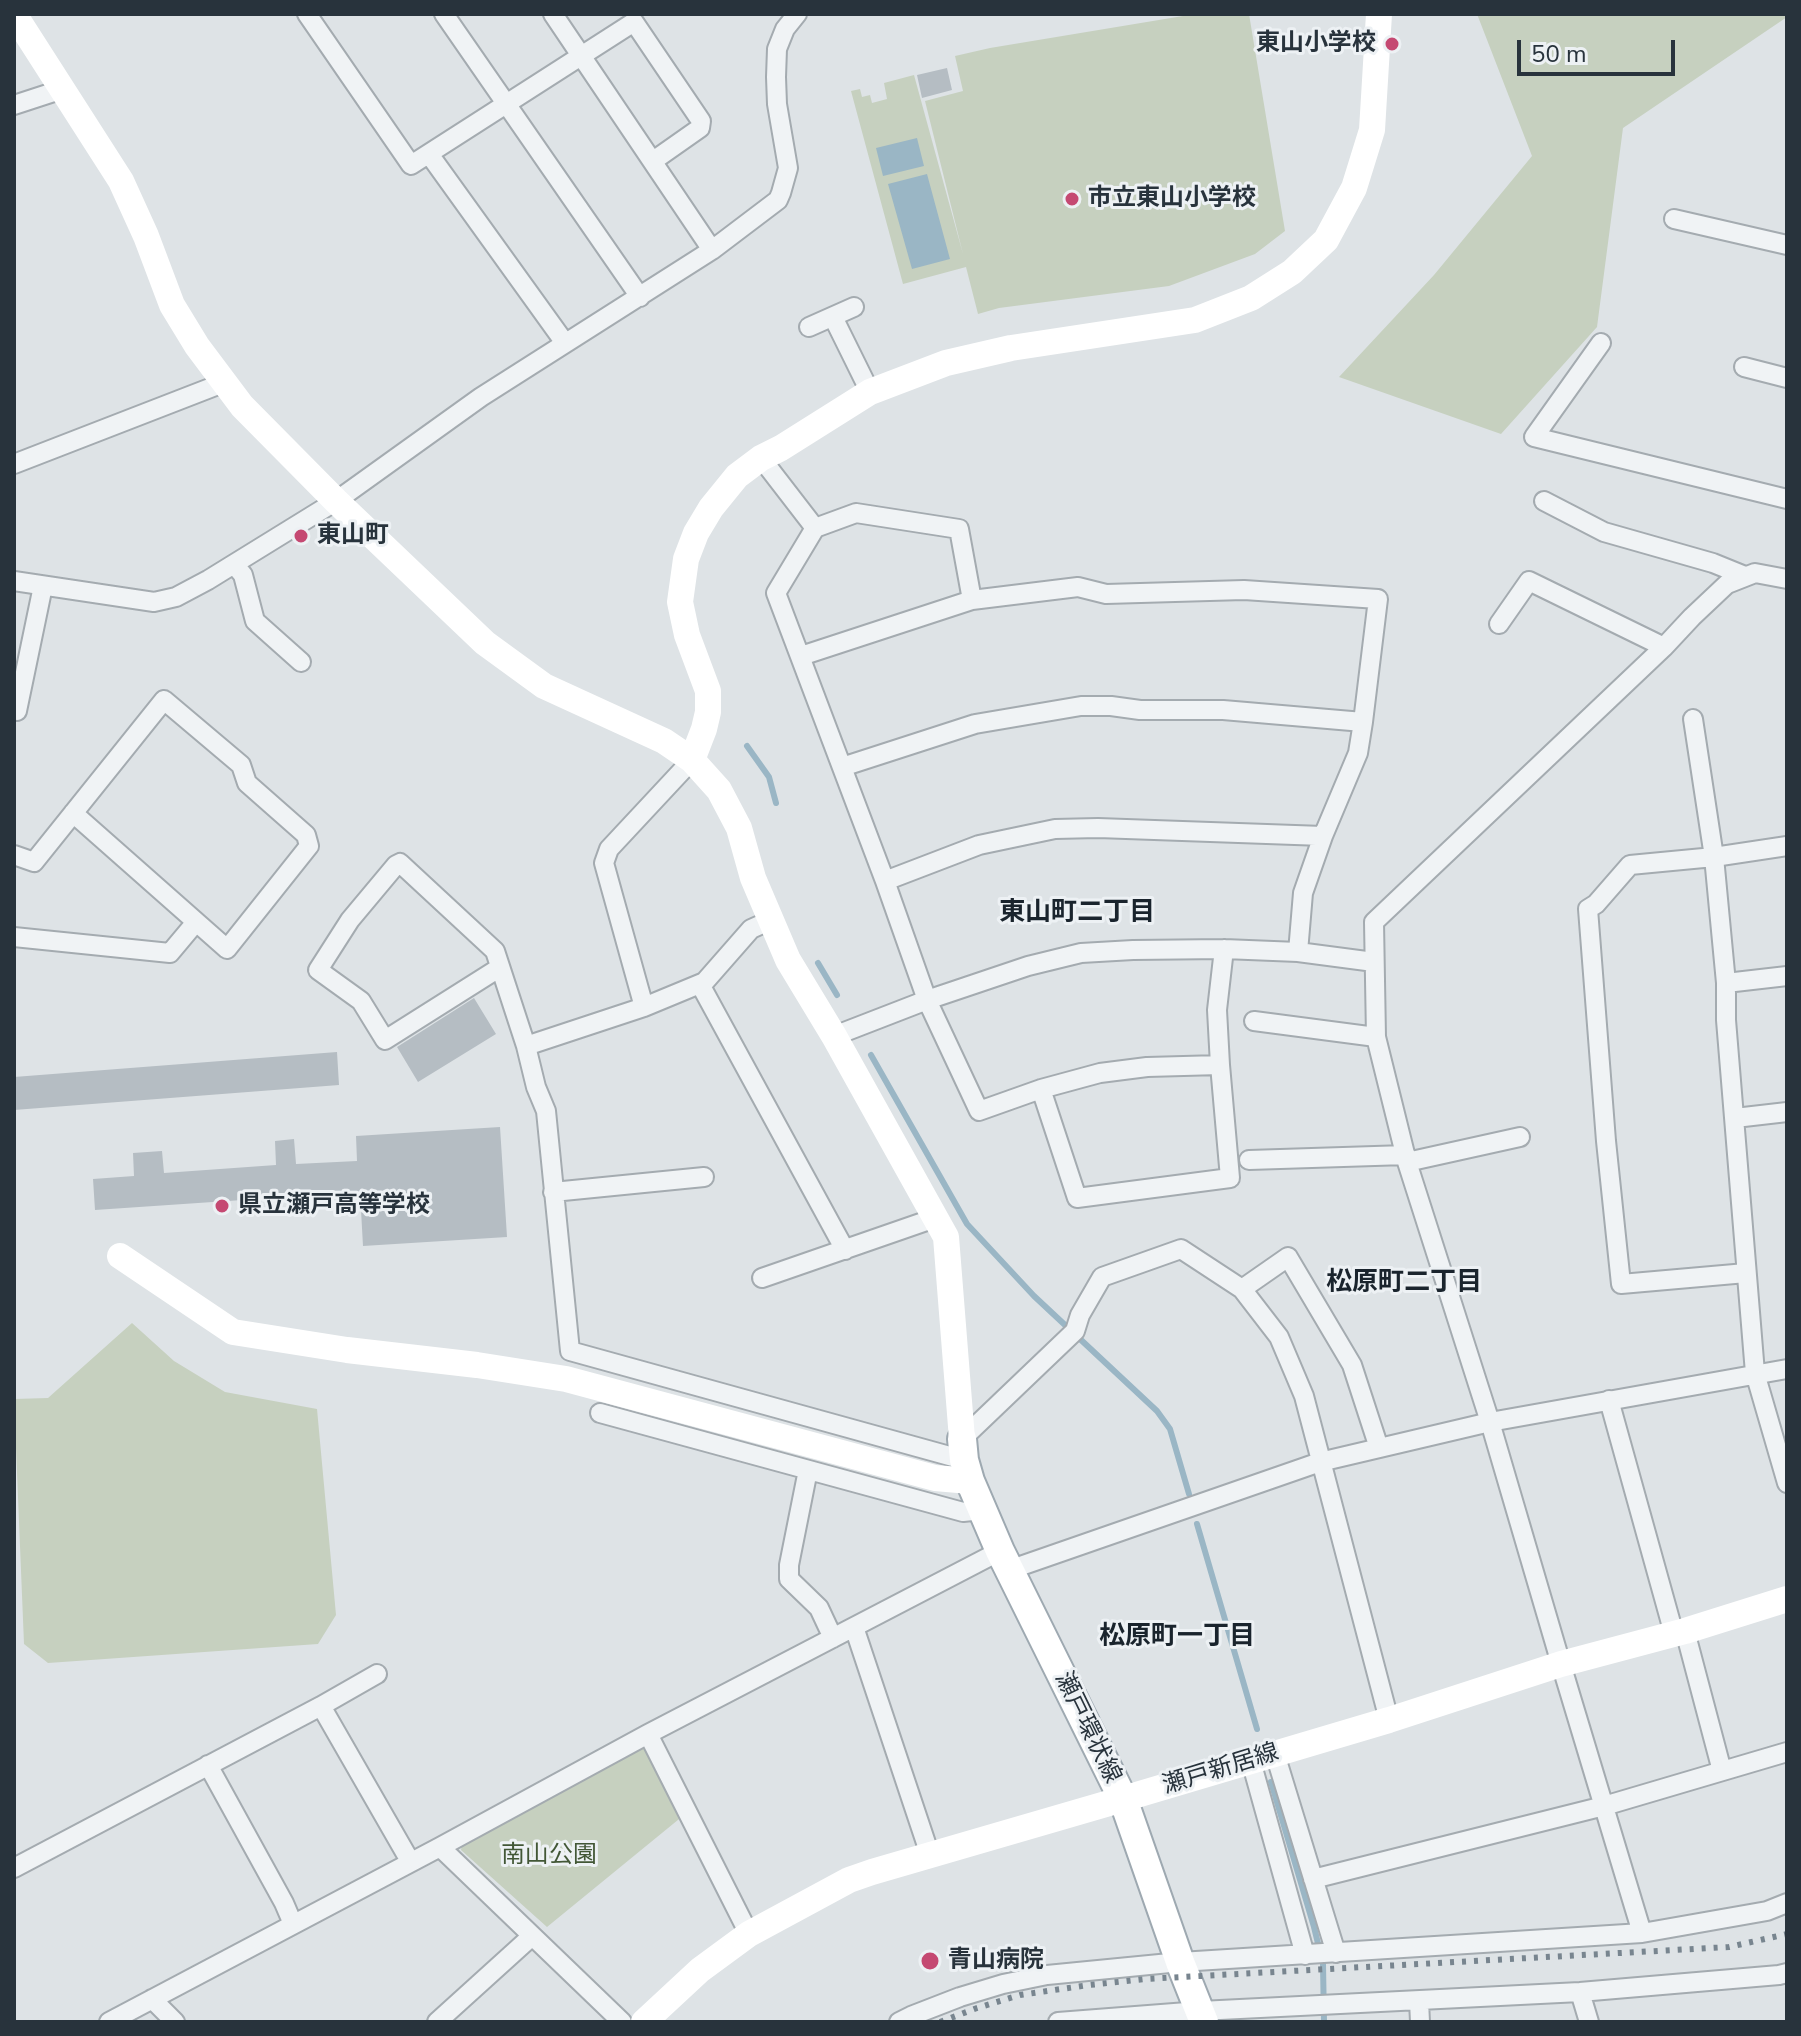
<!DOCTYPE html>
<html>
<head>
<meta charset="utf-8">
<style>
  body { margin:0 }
  #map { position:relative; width:1801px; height:2036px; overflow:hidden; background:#dee3e6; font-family:"Nunito Sans",sans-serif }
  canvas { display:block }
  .frame { position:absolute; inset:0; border:16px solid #28333c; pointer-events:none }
  .scale { position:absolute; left:1517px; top:40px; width:158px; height:36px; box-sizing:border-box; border:4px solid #28333c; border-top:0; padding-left:10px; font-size:24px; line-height:28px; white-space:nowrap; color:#28333c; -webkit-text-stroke:6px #edf1f4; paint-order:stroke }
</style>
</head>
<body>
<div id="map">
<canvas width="1801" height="2036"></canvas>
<div class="frame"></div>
<div class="scale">50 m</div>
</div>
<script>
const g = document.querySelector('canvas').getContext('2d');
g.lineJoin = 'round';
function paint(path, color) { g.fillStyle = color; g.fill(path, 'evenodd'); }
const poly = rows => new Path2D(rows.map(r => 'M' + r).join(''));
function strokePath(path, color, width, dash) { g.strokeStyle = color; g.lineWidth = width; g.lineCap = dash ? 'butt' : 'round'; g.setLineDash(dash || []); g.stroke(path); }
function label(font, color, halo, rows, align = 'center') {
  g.font = font + ' "Nunito Sans","Noto Sans JP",sans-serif'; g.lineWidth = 6; g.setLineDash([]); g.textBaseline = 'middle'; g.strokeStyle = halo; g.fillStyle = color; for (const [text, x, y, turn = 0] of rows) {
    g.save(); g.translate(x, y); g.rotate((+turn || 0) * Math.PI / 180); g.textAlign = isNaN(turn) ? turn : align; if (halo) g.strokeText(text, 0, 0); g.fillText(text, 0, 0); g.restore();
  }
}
paint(poly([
  [1195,14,1249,14,1285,231,1255,254,1169,286,999,308,978,314,966,267,903,284,851,91,860,89,862,97,870,95,872,103,887,99,884,83,914,75,963,254,925,101,963,91,955,56,990,48],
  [1477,14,1787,14,1787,17,1623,128,1597,327,1501,434,1339,377,1434,275,1532,156],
  [132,1323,174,1361,225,1392,317,1409,336,1615,318,1644,48,1663,24,1644,14,1399,48,1398],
  [640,1746,650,1751,684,1815,547,1927,461,1850,462,1843]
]), '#c6d0bf');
paint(poly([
  [917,138,924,166,883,176,876,148],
  [927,174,950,259,912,269,888,184]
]), '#9ab6c5');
strokePath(poly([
  [747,746,769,777,776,803],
  [818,963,837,995],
  [871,1055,967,1224,1034,1296,1157,1411,1170,1429,1189,1494],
  [1197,1524,1257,1729],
  [1271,1782,1314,1927,1323,1964,1324,2022]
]), '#9ab6c5', 6);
paint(poly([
  [947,68,952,90,922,98,917,75],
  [474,998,496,1034,418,1082,397,1047],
  [337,1052,339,1085,14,1110,14,1077],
  [500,1127,507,1237,363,1246,360,1192,95,1210,93,1179,134,1176,133,1153,162,1151,164,1173,276,1165,275,1141,294,1139,296,1164,357,1161,356,1136]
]), '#b5bdc3');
const street = poly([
  [307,14,411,165,634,22,701,121,700,128,653,161],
  [444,14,640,297],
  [553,14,712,250],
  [14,105,63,89],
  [429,154,565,343],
  [1674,219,1787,245],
  [833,317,870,392],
  [809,327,854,307],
  [1601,343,1534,437,1787,499],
  [1744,367,1787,378],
  [761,458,815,528],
  [14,464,223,383],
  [1544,501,1604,532,1713,563,1745,576],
  [234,564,243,575,255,621,301,662],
  [14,581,154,602,176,597,208,580,336,501,481,397,712,250,778,200,781,193,788,168,777,104,776,77,777,49,785,29,797,14],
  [972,600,959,529,856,513,815,528,776,593,885,881,927,1000,979,1111,1041,1089,1100,1073,1147,1067,1220,1065],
  [1499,624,1529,581,1664,647],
  [801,656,972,600,1078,587,1106,594,1244,590,1378,599,1363,722,1358,753,1323,836,1303,893,1298,952],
  [14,710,17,711,43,586],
  [1693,719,1714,857,1726,983,1726,1020,1755,1373,1787,1483],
  [842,767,975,724,1081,706,1111,706,1140,710,1223,710,1363,722],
  [14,855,34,862,164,700,241,765,247,783,306,835,309,846,227,949,73,813],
  [885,881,979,845,1055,829,1098,828,1323,836],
  [14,937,170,953,196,922],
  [499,968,385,1040,361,1001,318,970,350,920,396,865,400,863,495,951,526,1046,536,1087,546,1111,570,1351,964,1460],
  [1726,983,1787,976],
  [701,986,845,1250],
  [644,1007,604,863,609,849,692,760],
  [1254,1021,1376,1037],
  [834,1036,927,1000,1028,966,1081,953,1133,950,1224,949,1298,952,1374,962],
  [526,1046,644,1007,702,983,701,986,751,929,771,920],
  [1041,1089,1077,1198,1230,1178,1220,1065,1217,1010,1224,949],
  [1735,1118,1787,1112],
  [1249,1160,1406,1155],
  [1407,1162,1520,1137],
  [553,1192,704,1177],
  [1746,1273,1621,1284,1606,1141,1588,909,1596,904,1630,865,1714,857,1787,846],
  [762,1278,935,1218],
  [1242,1289,1288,1257,1352,1365,1379,1448],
  [1609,1400,1674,1634],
  [600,1413,963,1512,982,1510],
  [962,1439,1075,1331,1080,1315,1102,1277,1181,1249,1242,1289,1279,1337,1304,1396,1389,1720],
  [808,1470,789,1565,789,1579,819,1608,833,1638],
  [1009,1570,1320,1462,1490,1422,1787,1369],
  [854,1627,930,1855],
  [1685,1631,1722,1771],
  [321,1706,377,1674],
  [648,1734,749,1934],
  [1275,1754,1336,1953],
  [1251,1761,1305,1955],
  [208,1765,284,1903,293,1924],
  [440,1847,622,2022],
  [14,1868,321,1706,410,1861],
  [1313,1879,1604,1806,1787,1752],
  [1642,1933,1561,1664,1490,1422,1407,1162,1376,1037,1374,922,1664,647,1692,617,1727,584,1755,573,1787,579],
  [1580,1992,1589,2022],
  [152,1999,175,2022],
  [1419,2001,1420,2022],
  [109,2022,440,1847,648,1734,1000,1551],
  [437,2022,532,1936],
  [899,2022,911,2016,960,1997,1003,1984,1047,1975,1180,1962,1642,1933,1767,1911,1787,1903],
  [1058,2022,1200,2011,1580,1992,1779,1975,1787,1973]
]);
const primary = poly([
  [962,1439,964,1460,970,1481,1000,1551,1123,1799,1180,1962,1204,2022]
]);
strokePath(street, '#a4abb0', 22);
strokePath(primary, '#9ea9b1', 32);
strokePath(street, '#f0f3f5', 18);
strokePath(poly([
  [14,14,121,181,146,236,172,305,197,346,242,406,336,501,485,643,544,686,664,741,692,760,719,790,739,828,753,878,788,960,834,1036,946,1237,962,1439],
  [692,760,704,729,708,712,708,691,687,635,680,602,686,559,696,533,711,508,737,476,761,458,781,448,870,392,946,363,1011,348,1195,320,1251,298,1292,272,1326,240,1354,188,1372,130,1379,14],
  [120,1256,233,1332,347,1350,477,1365,566,1379,935,1478,970,1481],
  [644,2022,700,1970,749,1934,849,1880,872,1872,1123,1799,1389,1720,1561,1664,1685,1631,1787,1599]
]), '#fff', 26);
strokePath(primary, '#fff', 28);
strokePath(poly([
  [940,2022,977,2008,1020,1995,1089,1985,1146,1979,1729,1947,1787,1934]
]), '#78858f', 6, [4, 8]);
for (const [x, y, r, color] of [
  [1392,44,8,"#c54972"],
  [1072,199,8,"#c54972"],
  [301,536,8,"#c54972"],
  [222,1206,8,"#c54972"],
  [930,1961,10,"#c54972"]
]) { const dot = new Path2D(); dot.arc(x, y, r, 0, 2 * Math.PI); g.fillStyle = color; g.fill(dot); strokePath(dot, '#edf1f4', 3); }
label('bold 24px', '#28333c', '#edf1f4', [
  ["東山小学校",1376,44,"right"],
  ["市立東山小学校",1088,199],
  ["東山町",317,536],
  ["県立瀬戸高等学校",238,1206],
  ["青山病院",948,1961]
], 'left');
label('24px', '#28333c', '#edf1f4', [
  ["瀬戸環状線",1087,1728,64],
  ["瀬戸新居線",1221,1770,-17]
]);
label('24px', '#425736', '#edf1f4', [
  ["南山公園",549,1856]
]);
label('bold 26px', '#1a242d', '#edf1f4', [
  ["東山町二丁目",1077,914],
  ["松原町二丁目",1404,1284],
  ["松原町一丁目",1177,1638]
]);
</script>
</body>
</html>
